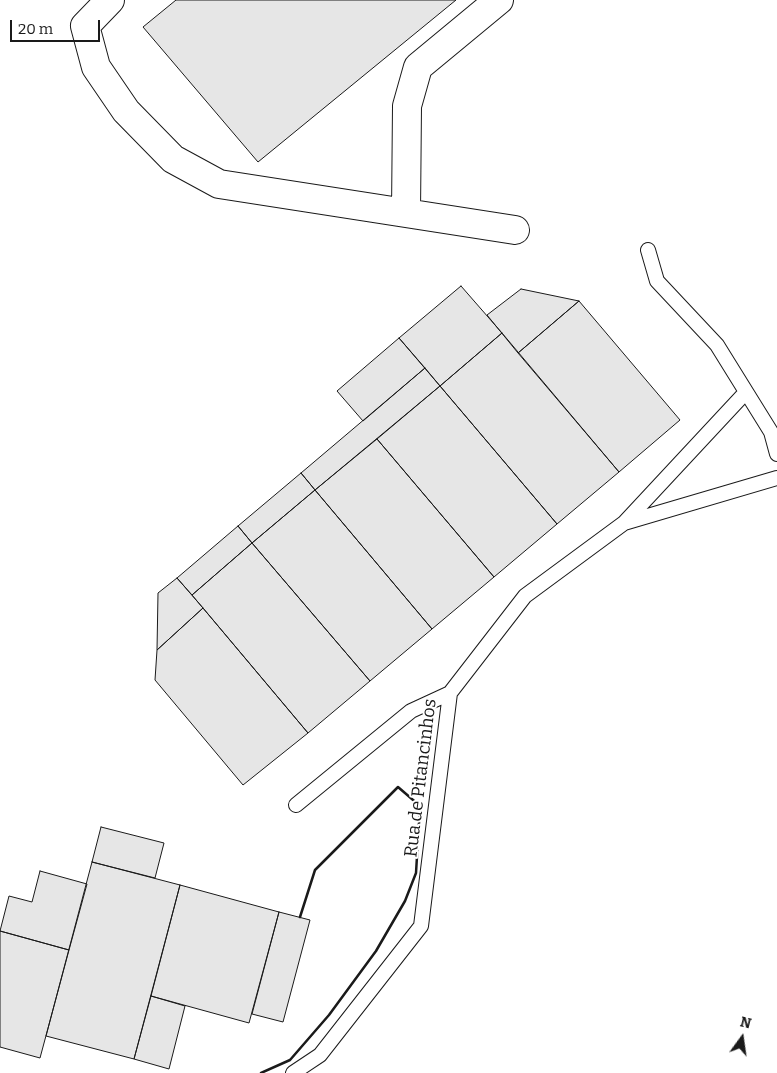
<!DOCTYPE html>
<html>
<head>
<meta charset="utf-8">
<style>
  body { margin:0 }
  #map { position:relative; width:777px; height:1073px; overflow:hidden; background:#fff; font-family:Bitter,serif }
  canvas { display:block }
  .north { position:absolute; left:717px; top:1013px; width:50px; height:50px; -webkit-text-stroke:4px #fff; paint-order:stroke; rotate:14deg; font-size:14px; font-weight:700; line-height:20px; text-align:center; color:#1a1a1a }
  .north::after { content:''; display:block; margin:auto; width:18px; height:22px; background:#1a1a1a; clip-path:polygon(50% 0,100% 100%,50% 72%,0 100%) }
  .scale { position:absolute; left:10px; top:20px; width:90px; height:22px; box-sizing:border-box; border:2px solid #1a1a1a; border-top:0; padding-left:6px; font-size:15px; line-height:18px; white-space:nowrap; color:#1a1a1a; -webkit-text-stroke:4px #fff; paint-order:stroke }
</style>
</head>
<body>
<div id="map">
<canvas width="777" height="1073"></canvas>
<div class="north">N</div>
<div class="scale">20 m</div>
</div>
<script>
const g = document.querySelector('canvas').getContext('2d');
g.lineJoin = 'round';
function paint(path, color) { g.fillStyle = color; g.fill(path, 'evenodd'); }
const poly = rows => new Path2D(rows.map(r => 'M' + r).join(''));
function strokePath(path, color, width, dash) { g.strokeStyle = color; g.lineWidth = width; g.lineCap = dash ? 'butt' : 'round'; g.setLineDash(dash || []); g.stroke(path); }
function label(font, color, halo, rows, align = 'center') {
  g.font = font + ' Bitter,serif'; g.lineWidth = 4; g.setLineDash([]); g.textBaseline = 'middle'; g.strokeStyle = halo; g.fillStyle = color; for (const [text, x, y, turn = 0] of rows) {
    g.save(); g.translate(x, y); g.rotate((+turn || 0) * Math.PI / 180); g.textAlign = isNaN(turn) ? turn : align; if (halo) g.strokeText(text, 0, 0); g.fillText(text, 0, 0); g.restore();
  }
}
const building = poly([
  [176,0,456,0,258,162,143,27,176,0],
  [461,286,502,333,440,386,399,338,461,286],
  [521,289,579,301,518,353,487,315,521,289],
  [579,301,680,420,619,472,518,353,579,301],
  [502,333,619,472,557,524,440,386,502,333],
  [399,338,425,368,363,421,337,391,399,338],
  [425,368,440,386,315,490,301,473,425,368],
  [440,386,557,524,494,577,377,439,440,386],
  [377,439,494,577,432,629,315,490,377,439],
  [301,473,315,490,252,543,238,526,301,473],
  [315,490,432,629,370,681,252,543,315,490],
  [238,526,252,543,192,595,177,578,238,526],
  [252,543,370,681,308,733,192,595,252,543],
  [177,578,203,608,157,650,158,593,177,578],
  [203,608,308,733,243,785,155,680,157,650,203,608],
  [101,827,164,843,155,878,92,862,101,827],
  [92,862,180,885,134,1059,46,1036,92,862],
  [40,871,87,884,69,950,0,931,9,896,32,902,40,871],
  [180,885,279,912,249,1023,151,996,180,885],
  [279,912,310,920,283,1022,252,1014,279,912],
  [0,931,69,950,40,1058,0,1047,0,931],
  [151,996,185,1006,169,1069,134,1059,151,996]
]);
paint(building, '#e6e6e6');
strokePath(building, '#1a1a1a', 1);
const lane = poly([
  [648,250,657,281,717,345,771,432,777,454],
  [624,523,746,392],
  [296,805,411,711,450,693],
  [293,1073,320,1055,421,926,450,693,525,596,624,523,777,478]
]);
const street = poly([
  [110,0,85,26,96,67,126,111,173,159,219,184,515,230],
  [406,212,407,106,418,67,499,0]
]);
strokePath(lane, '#1a1a1a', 16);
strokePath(street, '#1a1a1a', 30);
strokePath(lane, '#fff', 14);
strokePath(street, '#fff', 28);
strokePath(poly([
  [261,1073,290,1060,329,1015,376,951,405,901,416,873,420,806,398,787,315,870,300,917]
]), '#1a1a1a', 2.5);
label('18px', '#1a1a1a', '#fff', [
  ["Rua de Pitancinhos",421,778,-83]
]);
</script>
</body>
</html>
